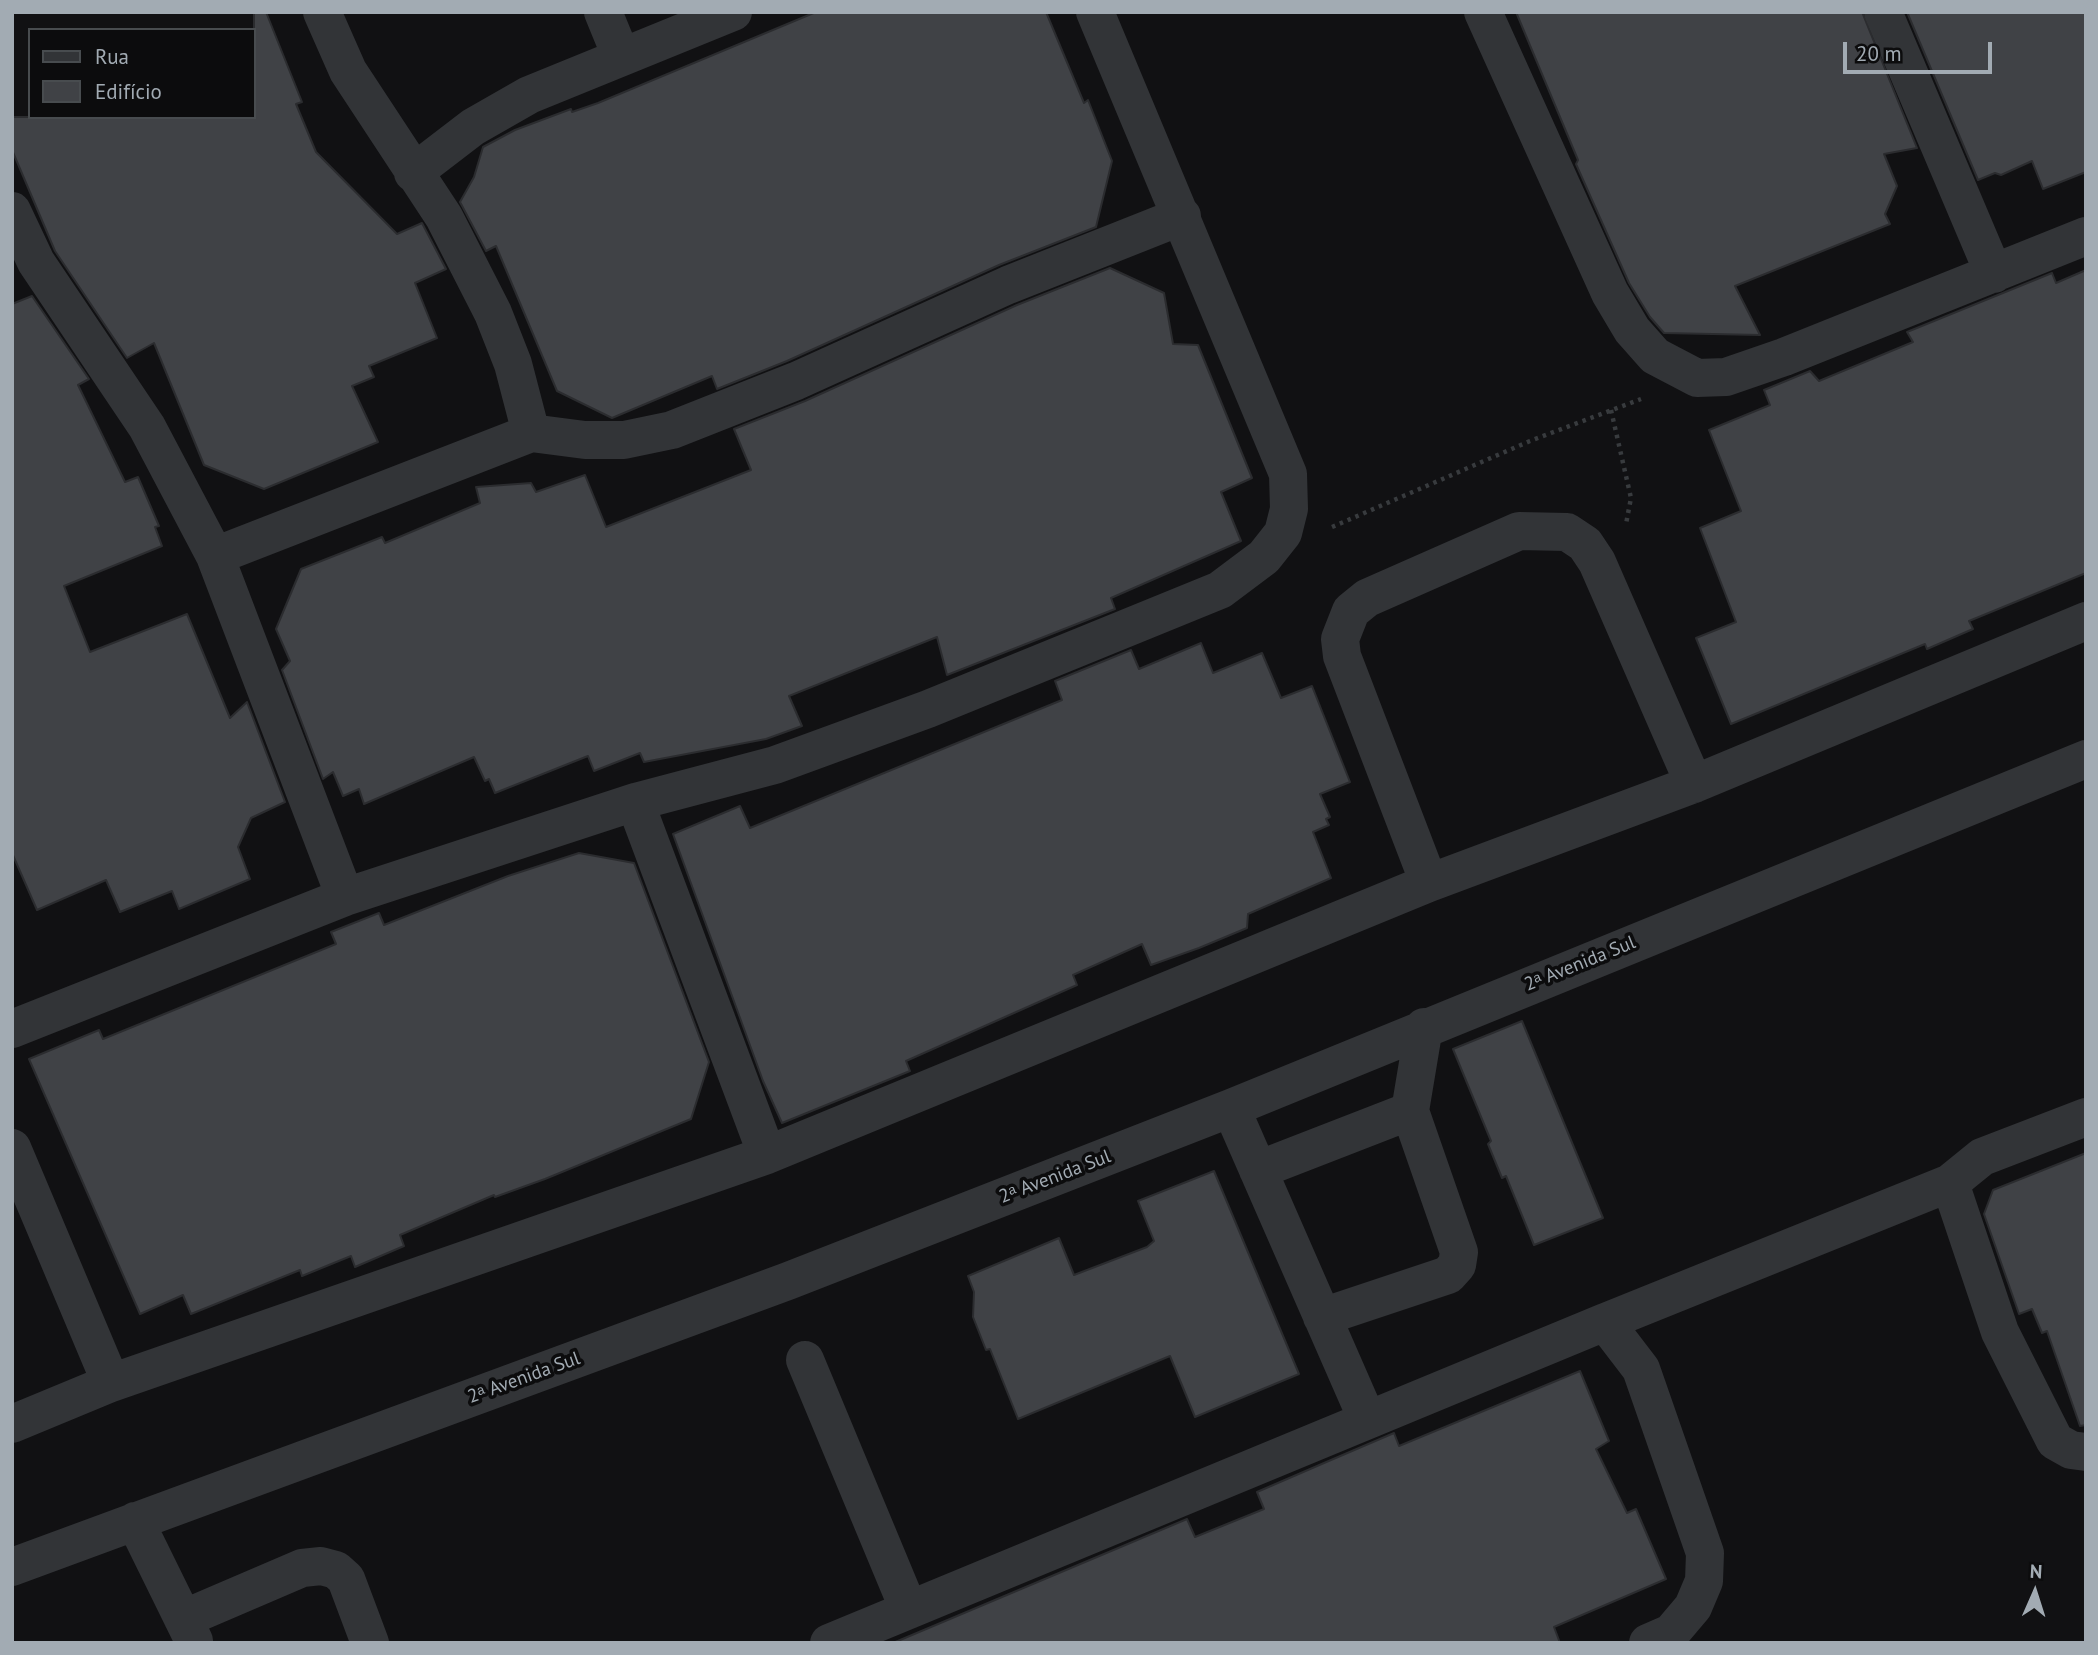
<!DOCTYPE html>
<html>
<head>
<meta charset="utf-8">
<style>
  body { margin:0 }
  #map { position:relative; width:2098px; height:1655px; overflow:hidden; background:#111113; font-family:"PT Sans",sans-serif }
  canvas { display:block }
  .frame { position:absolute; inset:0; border:14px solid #a2abb3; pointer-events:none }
  .legend { position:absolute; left:28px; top:28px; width:228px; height:91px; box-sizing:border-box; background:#0c0c0d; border:2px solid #484c4f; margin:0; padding:9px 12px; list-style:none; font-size:21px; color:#a2abb3 }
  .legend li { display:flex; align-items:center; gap:14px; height:35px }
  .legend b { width:35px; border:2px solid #484c4f }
  .north { position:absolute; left:2000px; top:1557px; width:70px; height:70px; -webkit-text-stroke:5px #0c0c0d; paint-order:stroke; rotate:3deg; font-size:19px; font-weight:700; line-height:28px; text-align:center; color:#a2abb3 }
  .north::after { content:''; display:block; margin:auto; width:24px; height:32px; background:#a2abb3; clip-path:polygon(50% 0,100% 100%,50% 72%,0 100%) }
  .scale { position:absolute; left:1843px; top:42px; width:149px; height:32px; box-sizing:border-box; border:4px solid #a2abb3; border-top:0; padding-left:9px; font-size:21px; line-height:24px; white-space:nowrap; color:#a2abb3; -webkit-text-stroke:5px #0c0c0d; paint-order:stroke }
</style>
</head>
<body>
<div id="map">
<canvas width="2098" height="1655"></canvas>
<div class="frame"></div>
<ul class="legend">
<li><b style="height:9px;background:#323437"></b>Rua</li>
<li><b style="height:19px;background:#404246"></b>Edifício</li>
</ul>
<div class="north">N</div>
<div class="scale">20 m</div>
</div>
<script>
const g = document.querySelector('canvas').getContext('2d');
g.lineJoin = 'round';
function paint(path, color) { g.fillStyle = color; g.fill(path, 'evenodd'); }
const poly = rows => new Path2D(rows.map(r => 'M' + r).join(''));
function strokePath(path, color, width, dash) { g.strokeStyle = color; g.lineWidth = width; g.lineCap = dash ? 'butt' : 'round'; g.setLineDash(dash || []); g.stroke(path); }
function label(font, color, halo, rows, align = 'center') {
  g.font = font + ' "PT Sans",sans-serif'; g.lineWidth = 7; g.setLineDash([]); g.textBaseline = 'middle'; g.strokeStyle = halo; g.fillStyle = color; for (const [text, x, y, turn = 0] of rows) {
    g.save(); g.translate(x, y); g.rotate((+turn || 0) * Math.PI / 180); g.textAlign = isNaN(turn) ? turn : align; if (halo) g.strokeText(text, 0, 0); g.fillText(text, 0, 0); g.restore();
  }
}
const building = poly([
  [254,12,266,12,302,102,296,104,316,152,397,234,422,223,446,269,415,283,437,338,369,366,374,377,352,386,378,442,264,489,204,465,154,343,127,358,55,251,12,150,12,117,254,117,254,12],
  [816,12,1046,12,1084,103,1088,100,1112,161,1096,227,999,265,787,361,717,389,712,376,612,418,557,391,496,246,486,251,460,202,474,177,483,147,515,130,571,109,572,112,598,103,816,12],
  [1516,12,1862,12,1917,148,1884,154,1897,186,1885,214,1890,224,1735,286,1760,335,1664,333,1650,317,1629,283,1576,164,1578,160,1516,12],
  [1907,12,2086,12,2086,172,2043,189,2032,161,2001,175,1995,173,1978,180,1907,12],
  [1110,268,1164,293,1173,344,1198,345,1252,478,1221,492,1241,541,1111,598,1115,609,947,675,937,637,789,696,802,726,766,739,644,762,640,753,594,771,588,756,495,793,489,779,485,781,474,757,364,804,359,789,343,796,333,772,323,779,282,670,290,661,276,629,301,569,382,537,385,543,480,503,476,487,531,483,536,492,585,475,606,527,751,470,734,429,805,401,1017,305,1110,268],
  [2086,270,2086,573,1969,621,1973,629,1927,649,1925,644,1731,724,1696,638,1736,622,1700,528,1741,511,1709,430,1770,405,1764,390,1810,371,1819,381,1913,342,1907,332,2052,273,2056,283,2086,270],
  [32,296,89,379,78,385,125,482,138,477,159,526,155,527,162,546,64,586,90,652,187,614,230,718,247,702,285,802,251,818,238,847,250,879,179,909,172,891,120,912,106,880,37,910,12,853,12,304,32,296],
  [1201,643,1213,673,1262,653,1281,698,1312,686,1350,782,1320,794,1330,817,1326,819,1329,825,1313,832,1331,878,1248,914,1247,928,1199,948,1151,965,1142,944,1073,975,1077,985,906,1061,910,1071,782,1123,763,1081,673,834,740,806,750,828,1062,700,1055,681,1131,650,1139,669,1201,643],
  [579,853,634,863,709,1062,691,1119,545,1179,495,1197,494,1195,400,1235,404,1246,355,1267,351,1256,302,1276,300,1270,191,1314,183,1295,140,1314,29,1059,99,1030,103,1039,336,944,331,932,379,913,384,925,508,876,579,853],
  [1522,1021,1603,1218,1534,1245,1506,1176,1502,1178,1488,1144,1491,1141,1453,1049,1522,1021],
  [2086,1153,2086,1425,2080,1426,2047,1331,2042,1333,2032,1309,2019,1314,1984,1214,1993,1190,2086,1153],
  [1214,1171,1299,1374,1195,1417,1170,1356,1018,1419,990,1349,986,1350,973,1317,974,1292,968,1276,1059,1238,1074,1275,1147,1247,1154,1241,1138,1201,1214,1171],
  [1580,1371,1609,1441,1596,1449,1627,1513,1636,1509,1666,1579,1554,1627,1560,1643,893,1643,1187,1519,1195,1537,1264,1509,1257,1492,1324,1463,1394,1433,1399,1446,1580,1371]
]);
paint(building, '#404246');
strokePath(building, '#2b2c2f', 2);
strokePath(poly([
  [1611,410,1631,498,1626,524],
  [1332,527,1530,441,1641,399]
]), '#383b3e', 4.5, [3.5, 5]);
strokePath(poly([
  [322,12,348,71,444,217,493,313,513,364,531,433],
  [603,12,621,56],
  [1483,12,1610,293,1632,330,1655,356,1697,378,1726,377,1784,357,2086,236],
  [1883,12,1994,274],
  [413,173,473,127,529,95,733,12],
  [12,211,36,262,147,427,215,556,345,897],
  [215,556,531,433,585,440,624,440,672,430,796,381,1008,285,1182,216],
  [635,802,767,1155],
  [1429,883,1342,656,1340,639,1351,611,1367,598,1519,531,1567,532,1585,544,1597,562,1694,784],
  [12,1029,345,897,635,802,775,765,928,709,1220,590,1264,557,1283,533,1289,509,1288,474,1095,12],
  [1231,1108,1367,1419],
  [1410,1111,1424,1027],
  [2086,1117,1982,1157,1950,1183,2000,1332,2055,1441,2071,1450,2086,1452],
  [12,1148,111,1383],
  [1258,1170,1410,1111,1459,1252,1457,1265,1448,1275,1322,1317],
  [1605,1322,1950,1183],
  [805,1360,909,1610],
  [12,1424,111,1383,767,1155,1429,883,1694,784,2086,621],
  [135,1521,194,1641],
  [12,1567,788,1281,1231,1108,2086,759],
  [183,1619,302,1568,321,1566,336,1570,346,1579,370,1643],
  [829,1643,1605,1322,1641,1369,1705,1553,1704,1581,1693,1607,1671,1633,1648,1643]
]), '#323437', 38);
label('19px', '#a2abb3', '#0c0c0d', [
  ["2ᵃ Avenida Sul",1580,964,-22],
  ["2ᵃ Avenida Sul",1055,1177,-21],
  ["2ᵃ Avenida Sul",524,1378,-20]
]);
</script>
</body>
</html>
